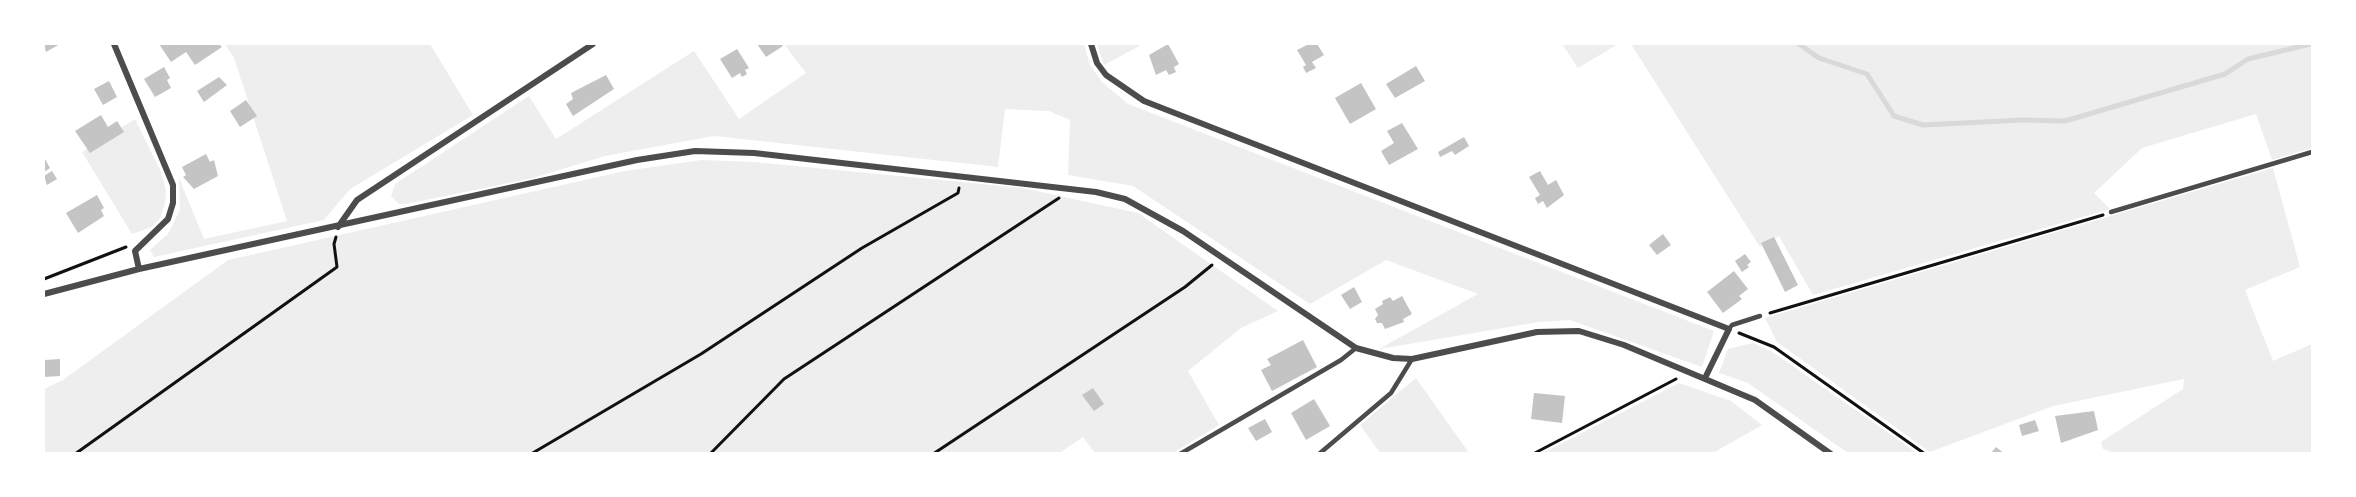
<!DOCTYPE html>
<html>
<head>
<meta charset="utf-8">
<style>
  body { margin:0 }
  #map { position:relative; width:2356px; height:497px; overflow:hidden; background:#fff; font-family:"IBM Plex Sans",sans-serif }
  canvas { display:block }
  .frame { position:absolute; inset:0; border:45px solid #fff; pointer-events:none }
</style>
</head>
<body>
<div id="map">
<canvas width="2356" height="497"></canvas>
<div class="frame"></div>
</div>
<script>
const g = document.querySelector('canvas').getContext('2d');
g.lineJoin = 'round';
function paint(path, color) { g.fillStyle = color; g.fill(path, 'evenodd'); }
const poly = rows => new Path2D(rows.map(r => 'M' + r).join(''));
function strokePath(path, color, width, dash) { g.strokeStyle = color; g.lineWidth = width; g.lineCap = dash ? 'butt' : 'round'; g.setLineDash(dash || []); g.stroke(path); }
paint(poly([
  [225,44,430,44,473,115,350,189,324,220,154,257,150,250,168,234,180,210,179,178,204,239,287,221,234,58],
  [784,44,1084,44,1090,65,1102,82,1128,104,1714,331,1702,367,1570,320,1539,322,1379,349,1478,294,1386,260,1310,304,1133,186,1068,175,1070,120,1049,111,1005,109,998,167,714,136,605,156,533,178,406,204,399,204,391,196,395,184,529,96,556,139,694,51,739,119,806,73],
  [1097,44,1143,44,1104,65],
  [1562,44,1618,44,1578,68],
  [1631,44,2312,44,2312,148,2272,160,2256,114,2142,148,2094,193,2110,209,1813,295,1779,236,1760,247],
  [135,119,161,172,166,191,165,203,160,218,152,227,132,234,82,152],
  [701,160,754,162,1023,188,1138,213,1278,311,1241,328,1188,371,1219,425,1173,453,1095,453,1083,437,1058,454,44,454,44,389,63,380,228,260,625,171],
  [2273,168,2300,267,2245,290,2273,361,2312,344,2312,453,2117,454,2103,449,2101,442,2183,389,2184,379,2053,406,1930,452,1777,342,1765,318],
  [1753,343,1771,351,1917,453,1848,453,1748,383,1719,373,1728,349],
  [1416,378,1469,453,1380,453,1360,425],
  [1679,383,1731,401,1762,425,1713,453,1543,453]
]), '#eee');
strokePath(poly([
  [1799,44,1819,58,1867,74,1894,116,1923,125,2023,120,2065,121,2225,74,2248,59,2311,44]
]), '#d9d9d9', 5);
paint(poly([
  [44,44,60,44,46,52],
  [159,44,219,44,222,47,195,65,186,52,171,62],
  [757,44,781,44,783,46,766,57],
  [1168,44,1179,64,1174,67,1176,72,1169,75,1166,70,1156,75,1149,55],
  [1309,44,1317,44,1324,55,1312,62,1316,68,1306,73,1303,67,1306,65,1297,50],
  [737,49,749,68,745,70,747,74,742,77,740,73,732,78,720,59],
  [1416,66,1425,81,1395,98,1386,84],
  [164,67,170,78,167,80,171,88,155,97,144,79],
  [606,75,614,89,573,116,566,104,573,99,571,93],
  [219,77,227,85,204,102,197,91],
  [109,81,117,97,103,105,94,89],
  [1361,83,1376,109,1350,124,1335,98],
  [246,100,257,116,240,127,230,111],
  [101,115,108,127,117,121,124,132,90,153,75,131],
  [1402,123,1418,149,1389,165,1381,151,1394,143,1387,131],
  [1464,137,1469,146,1455,155,1452,151,1440,157,1438,152],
  [206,154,210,162,214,160,218,176,194,189,183,177,186,175,182,167],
  [44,157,50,168,44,172],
  [52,171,57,179,47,185,44,176],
  [1540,171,1548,185,1556,180,1564,195,1547,208,1543,201,1538,204,1535,198,1540,195,1529,177],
  [97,195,104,208,101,210,104,216,78,233,66,213],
  [1663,234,1671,245,1657,255,1649,245],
  [1774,237,1798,285,1785,292,1761,243],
  [1745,254,1751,262,1747,265,1749,267,1742,272,1735,261],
  [1734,271,1748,289,1739,296,1742,299,1723,313,1707,292],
  [1354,287,1362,302,1350,309,1341,295],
  [1402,296,1412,314,1403,319,1404,322,1385,329,1382,323,1377,323,1375,319,1378,315,1375,309,1383,304,1382,301,1390,297,1393,301],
  [1303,340,1317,367,1272,391,1261,370,1271,365,1267,359],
  [60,359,60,376,44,377,44,360],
  [1093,388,1104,404,1094,411,1082,395],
  [1534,393,1565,396,1562,423,1531,419],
  [1314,399,1330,426,1306,440,1291,413],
  [2094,411,2098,430,2061,443,2055,416],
  [1265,419,1272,432,1256,441,1248,428],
  [2035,420,2039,431,2022,436,2019,425],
  [1996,447,2005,454,1990,454]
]), '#c4c4c4');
strokePath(poly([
  [44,279,126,247],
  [1770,313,2103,215],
  [1739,333,1774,347,1925,454],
  [75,454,337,267,334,244,336,237],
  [531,454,701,354,862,248,958,193,959,188],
  [710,454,784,379,1059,198],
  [933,454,1185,287,1212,265],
  [1533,454,1676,379]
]), '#111', 3);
strokePath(poly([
  [2111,212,2312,152],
  [1729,329,1732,325,1760,316],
  [1180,454,1341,360,1356,348],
  [1319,454,1391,393,1412,359]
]), '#4c4c4c', 4.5);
strokePath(poly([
  [114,44,173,185,173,203,168,219,135,251,139,269],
  [1091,44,1097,63,1106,75,1144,101,1729,329,1705,378],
  [338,227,357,200,593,44],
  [44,294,139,269,637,160,695,151,754,153,1096,192,1125,199,1183,231,1356,348,1393,358,1412,359,1537,332,1579,331,1624,345,1755,400,1831,454]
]), '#4c4c4c', 6);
</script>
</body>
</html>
